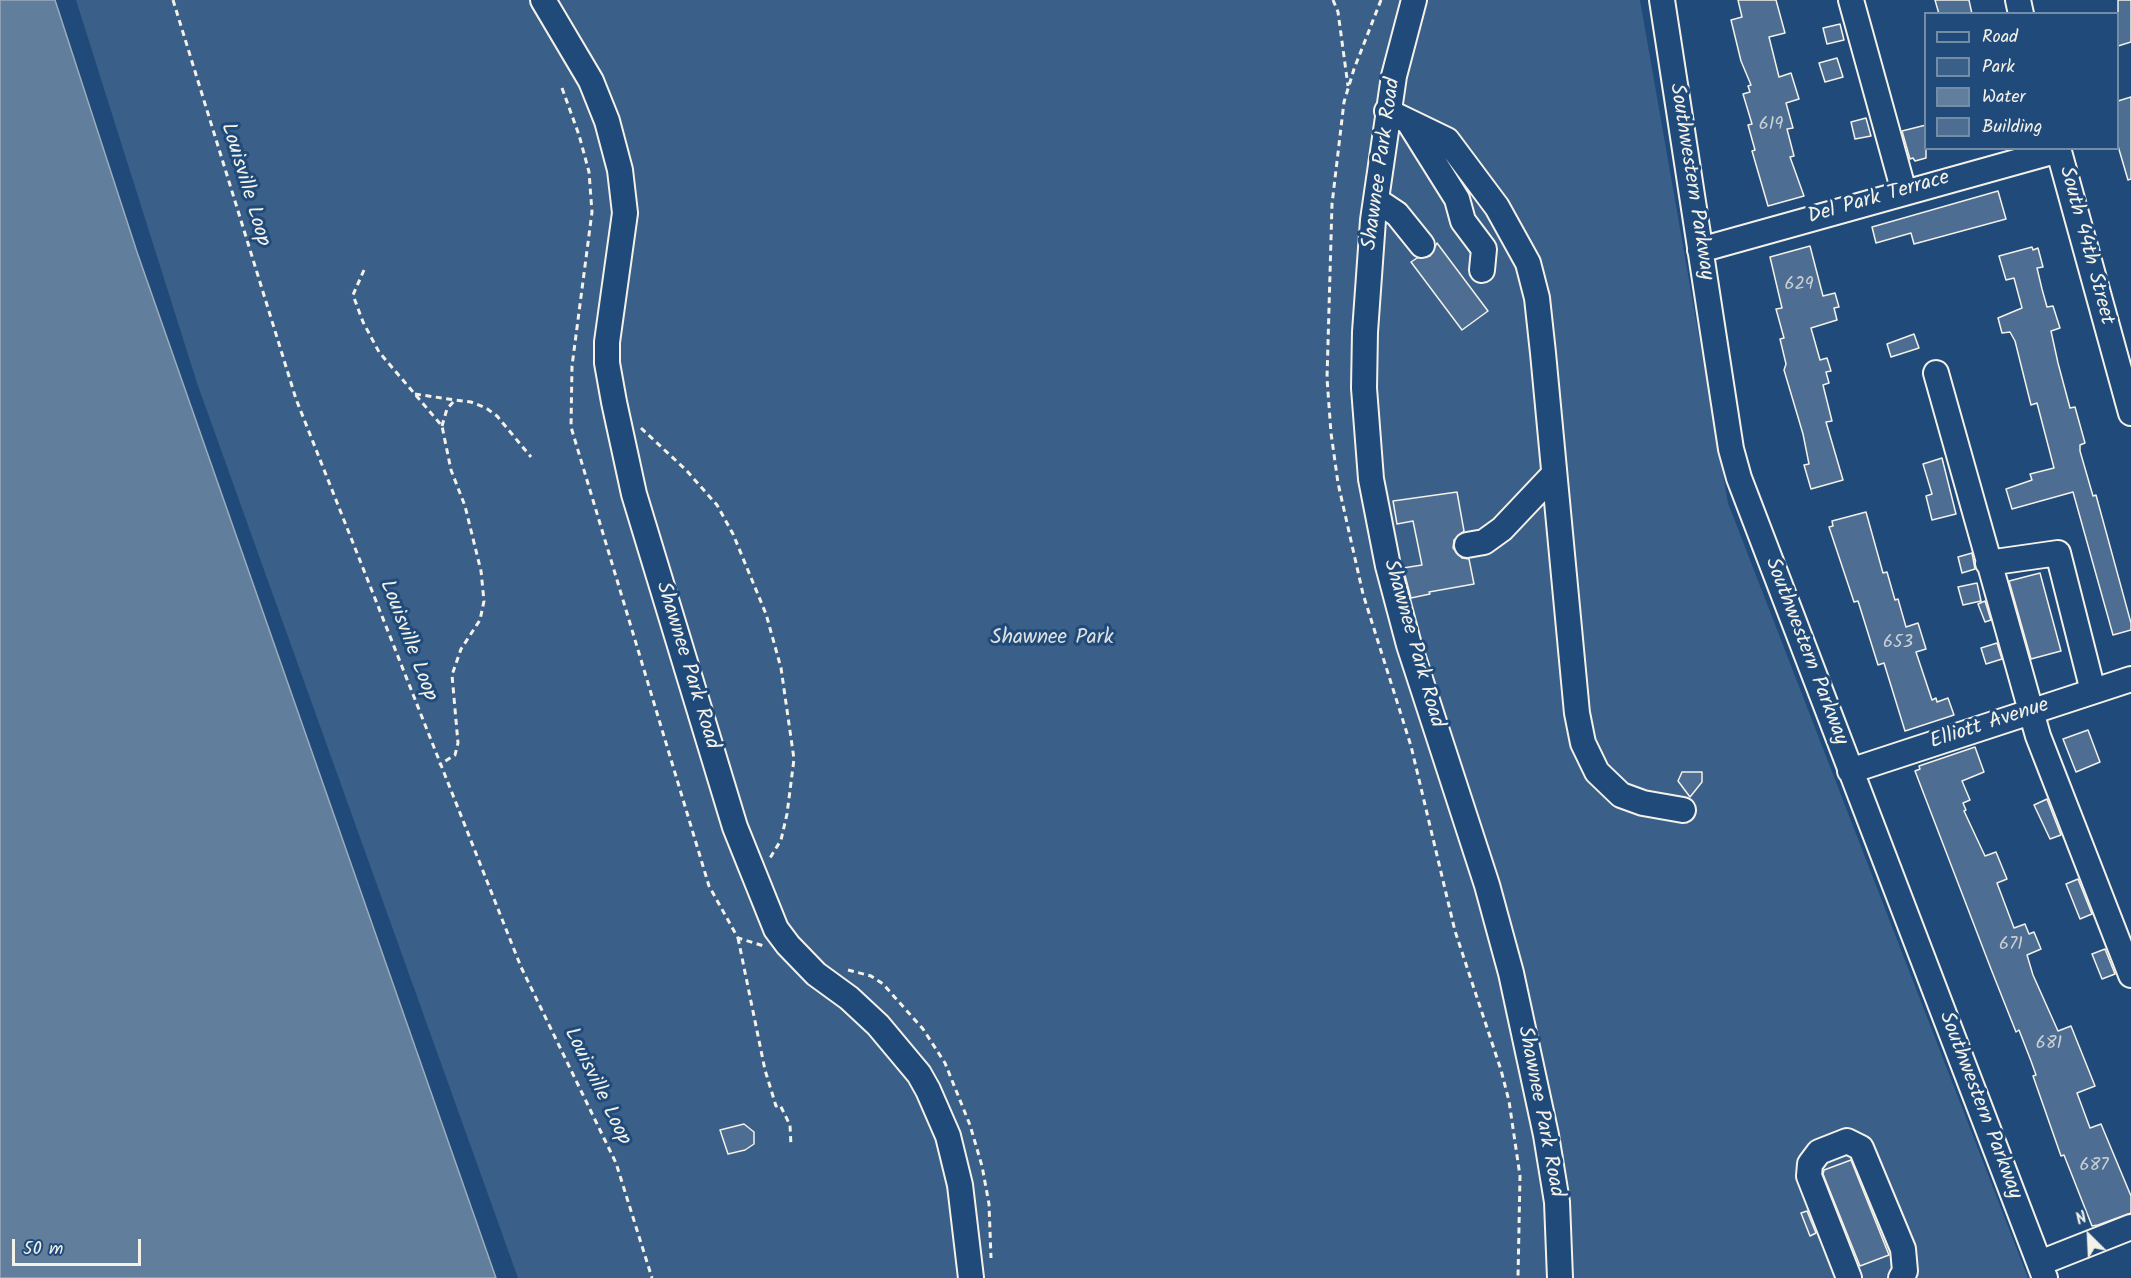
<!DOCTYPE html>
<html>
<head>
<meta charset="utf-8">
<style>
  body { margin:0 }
  #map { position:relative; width:2131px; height:1278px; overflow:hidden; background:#1f4a7a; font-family:Kalam,sans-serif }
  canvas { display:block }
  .legend { position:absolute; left:1924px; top:12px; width:195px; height:138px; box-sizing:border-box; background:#1f4a7a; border:2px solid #748da6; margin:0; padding:8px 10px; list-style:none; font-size:18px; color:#f4f1e8 }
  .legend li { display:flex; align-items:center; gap:12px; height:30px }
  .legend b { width:30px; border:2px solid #748da6 }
  .north { position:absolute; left:2059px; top:1206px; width:60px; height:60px; -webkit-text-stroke:4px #1f4a7a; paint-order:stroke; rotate:336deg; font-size:16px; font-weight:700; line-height:24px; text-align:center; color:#f4f1e8 }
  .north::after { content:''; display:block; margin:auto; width:21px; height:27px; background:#f4f1e8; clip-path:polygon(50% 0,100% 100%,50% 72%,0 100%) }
  .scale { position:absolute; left:12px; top:1239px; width:129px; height:27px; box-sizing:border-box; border:3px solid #f4f1e8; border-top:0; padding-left:8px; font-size:18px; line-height:21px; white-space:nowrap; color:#f4f1e8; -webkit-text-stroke:4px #1f4a7a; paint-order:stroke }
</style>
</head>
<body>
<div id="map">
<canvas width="2131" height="1278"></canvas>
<ul class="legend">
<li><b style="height:8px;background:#1f4a7a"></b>Road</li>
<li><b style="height:16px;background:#3a5f88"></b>Park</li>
<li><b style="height:16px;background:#627e9d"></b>Water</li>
<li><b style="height:16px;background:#4d6e92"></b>Building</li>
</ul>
<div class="north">N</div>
<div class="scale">50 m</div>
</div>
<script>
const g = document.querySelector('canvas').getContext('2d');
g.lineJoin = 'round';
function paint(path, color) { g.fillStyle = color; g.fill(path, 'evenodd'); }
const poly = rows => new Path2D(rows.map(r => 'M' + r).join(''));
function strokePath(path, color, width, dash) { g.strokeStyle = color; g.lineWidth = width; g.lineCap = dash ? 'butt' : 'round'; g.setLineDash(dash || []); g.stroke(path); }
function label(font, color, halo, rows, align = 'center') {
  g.font = font + ' Kalam,sans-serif'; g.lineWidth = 6; g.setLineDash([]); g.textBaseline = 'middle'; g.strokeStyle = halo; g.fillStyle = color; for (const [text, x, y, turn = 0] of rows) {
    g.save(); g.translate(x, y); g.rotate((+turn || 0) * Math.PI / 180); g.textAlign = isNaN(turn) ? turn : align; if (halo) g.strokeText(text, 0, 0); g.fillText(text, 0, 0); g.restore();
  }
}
paint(poly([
  [76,0,1640,0,1728,503,2028,1278,518,1278,197,383]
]), '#3a5f88');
const water = poly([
  [0,0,55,0,137,252,496,1278,0,1278,0,0]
]);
paint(water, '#627e9d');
strokePath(water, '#9cacbb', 1.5);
const building = poly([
  [1738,0,1776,0,1785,33,1769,37,1779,77,1791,73,1799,99,1786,103,1793,128,1787,129,1794,156,1790,157,1804,196,1768,206,1752,151,1755,150,1748,125,1752,124,1743,94,1750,92,1748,86,1751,85,1741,61,1731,20,1742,17,1738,0],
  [1935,0,1969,0,1972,14,1939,14,1935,0],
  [2118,0,2131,0,2131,42,2118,46,2118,0],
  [1840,24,1844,40,1827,44,1823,28,1840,24],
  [1837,58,1843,77,1825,82,1819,63,1837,58],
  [2131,97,2131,179,2128,180,2118,146,2118,101,2131,97],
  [1866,118,1871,136,1855,139,1851,122,1866,118],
  [1926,125,1926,158,1915,161,1913,158,1910,159,1902,131,1926,125],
  [1998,191,2006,219,1914,244,1911,233,1876,243,1872,227,1998,191],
  [1437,243,1488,311,1462,330,1411,262,1417,258,1430,256,1437,243],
  [1810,246,1823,296,1835,293,1839,307,1834,308,1837,320,1811,328,1820,360,1827,358,1831,371,1826,372,1829,383,1823,385,1832,421,1826,422,1843,480,1811,489,1804,465,1809,464,1803,434,1784,370,1786,364,1780,339,1784,338,1776,309,1782,308,1770,257,1810,246],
  [2032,247,2033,250,2038,248,2043,267,2037,268,2042,289,2047,307,2053,306,2060,328,2051,331,2058,363,2070,408,2075,407,2085,443,2080,445,2080,451,2093,496,2096,495,2131,623,2131,630,2113,635,2073,492,2012,509,2006,489,2032,480,2030,474,2054,468,2037,403,2031,405,2015,341,2010,332,2002,333,1998,318,2022,308,2014,278,2006,280,1999,256,2032,247],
  [1914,334,1919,348,1891,357,1887,344,1914,334],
  [1942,458,1956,514,1932,520,1926,496,1932,494,1923,464,1942,458],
  [1457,492,1464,531,1454,540,1453,548,1462,558,1469,559,1474,584,1429,592,1430,594,1411,598,1403,568,1422,565,1413,521,1397,524,1393,501,1457,492],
  [1866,512,1883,573,1887,572,1895,600,1898,599,1906,627,1918,623,1926,649,1916,652,1932,700,1936,698,1937,702,1948,698,1954,715,1905,731,1884,663,1878,665,1858,601,1854,602,1829,527,1833,526,1832,521,1866,512],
  [1972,553,1975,569,1962,573,1958,557,1972,553],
  [2040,573,2061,651,2031,659,2009,581,2040,573],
  [1977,583,1981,601,1963,605,1958,587,1977,583],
  [1985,601,1991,620,1985,622,1978,604,1985,601],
  [1997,643,2002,659,1986,664,1981,648,1997,643],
  [2088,730,2100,762,2076,772,2063,739,2088,730],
  [1975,747,1984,772,1962,781,1970,800,1963,803,1966,810,1964,811,1985,856,1996,852,2007,879,1997,883,2014,928,2025,924,2029,934,2034,932,2041,949,2027,955,2033,975,2058,1031,2071,1026,2095,1086,2077,1093,2090,1128,2101,1124,2131,1196,2131,1213,2098,1225,2092,1226,2064,1155,2061,1156,2033,1076,2036,1075,2031,1061,2019,1030,2016,1032,1991,969,1915,771,1920,769,1919,766,1975,747],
  [1682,772,1702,772,1702,782,1690,797,1678,781,1682,772],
  [2047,799,2061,835,2050,839,2034,805,2047,799],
  [2078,879,2092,914,2080,919,2066,884,2078,879],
  [2105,949,2115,974,2102,979,2092,954,2105,949],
  [744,1124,754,1132,754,1144,745,1150,728,1154,720,1130,744,1124],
  [1851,1160,1889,1255,1860,1266,1823,1174,1824,1170,1851,1160],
  [1807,1211,1816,1233,1810,1236,1801,1213,1807,1211]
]);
paint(building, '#4d6e92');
strokePath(building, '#f4f1e8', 1.5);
const minor = poly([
  [543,0,591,81,607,121,620,170,625,213,607,342,607,363,614,402,634,494,735,827,776,929,788,945,816,974,849,998,878,1025,919,1074,928,1090,948,1136,960,1185,971,1278],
  [1414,0,1394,76,1373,220,1365,332,1364,388,1371,479,1388,566,1409,645,1487,885,1511,973,1546,1135,1557,1202,1560,1278],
  [1662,0,1731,449,1739,478,2045,1278],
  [1851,0,1904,192],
  [2018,0,2021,14],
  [1387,111,1447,140,1497,207,1528,263,1537,298,1543,353,1577,713,1583,743,1597,772,1621,795,1643,803,1683,810],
  [1410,124,1457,199,1463,221,1484,249,1482,270],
  [2058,148,2131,413],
  [1376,200,1397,214,1422,245],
  [1700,250,2059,150],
  [1936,373,2038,736,2131,975],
  [1467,545,1484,542,1502,529,1554,474],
  [1988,563,2058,553,2093,691],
  [1850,771,2131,679],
  [2040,1263,2131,1227],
  [1849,1278,1809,1176,1810,1164,1819,1152,1847,1141,1861,1148,1903,1249,1905,1271,1901,1278]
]);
strokePath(minor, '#f4f1e8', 28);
strokePath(poly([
  [173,0,296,399,521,967,616,1163,652,1278],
  [1333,0,1338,12,1348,86],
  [1381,0,1354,69,1344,102,1332,204,1327,378,1331,433,1338,483,1363,594,1411,746,1455,931,1501,1070,1509,1101,1520,1176,1518,1278],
  [562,88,579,135,589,172,592,212,572,366,571,427,709,886,738,938,764,946],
  [364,270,353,295,363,322,379,352,442,426,451,470,465,506,481,571,484,601,480,620,461,649,452,675,458,743,455,755,439,765],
  [415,394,455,400],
  [442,426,447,409,455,400,471,402,486,408,497,416,531,457],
  [641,428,686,470,717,505,733,534,766,614,781,668,794,759,787,814,781,840,770,858],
  [738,938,765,1070,776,1106,780,1105,790,1125,791,1146],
  [848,970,871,976,883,984,923,1029,945,1063,970,1125,982,1166,989,1204,991,1258]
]), '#f4f1e8', 3, [6, 4.5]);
strokePath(minor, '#1f4a7a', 24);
label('18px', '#cad0d2', null, [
  ["619",1771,126],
  ["629",1799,286],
  ["653",1898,644],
  ["671",2011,946],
  ["681",2049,1045],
  ["687",2094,1167]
]);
label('21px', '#f4f1e8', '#1f4a7a', [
  ["Shawnee Park Road",1383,164,-82],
  ["Southwestern Parkway",1690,182,81],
  ["Louisville Loop",244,185,73],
  ["Del Park Terrace",1879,199,-16],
  ["South 44th Street",2085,246,75],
  ["Louisville Loop",407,641,69],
  ["Shawnee Park Road",1412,644,74],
  ["Southwestern Parkway",1805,652,69],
  ["Shawnee Park Road",686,666,73],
  ["Elliott Avenue",1990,725,-18],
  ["Louisville Loop",596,1087,64],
  ["Southwestern Parkway",1979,1106,69],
  ["Shawnee Park Road",1539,1112,79]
]);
label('21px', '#e1e2de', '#1f4a7a', [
  ["Shawnee Park",1052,639]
]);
</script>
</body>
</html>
